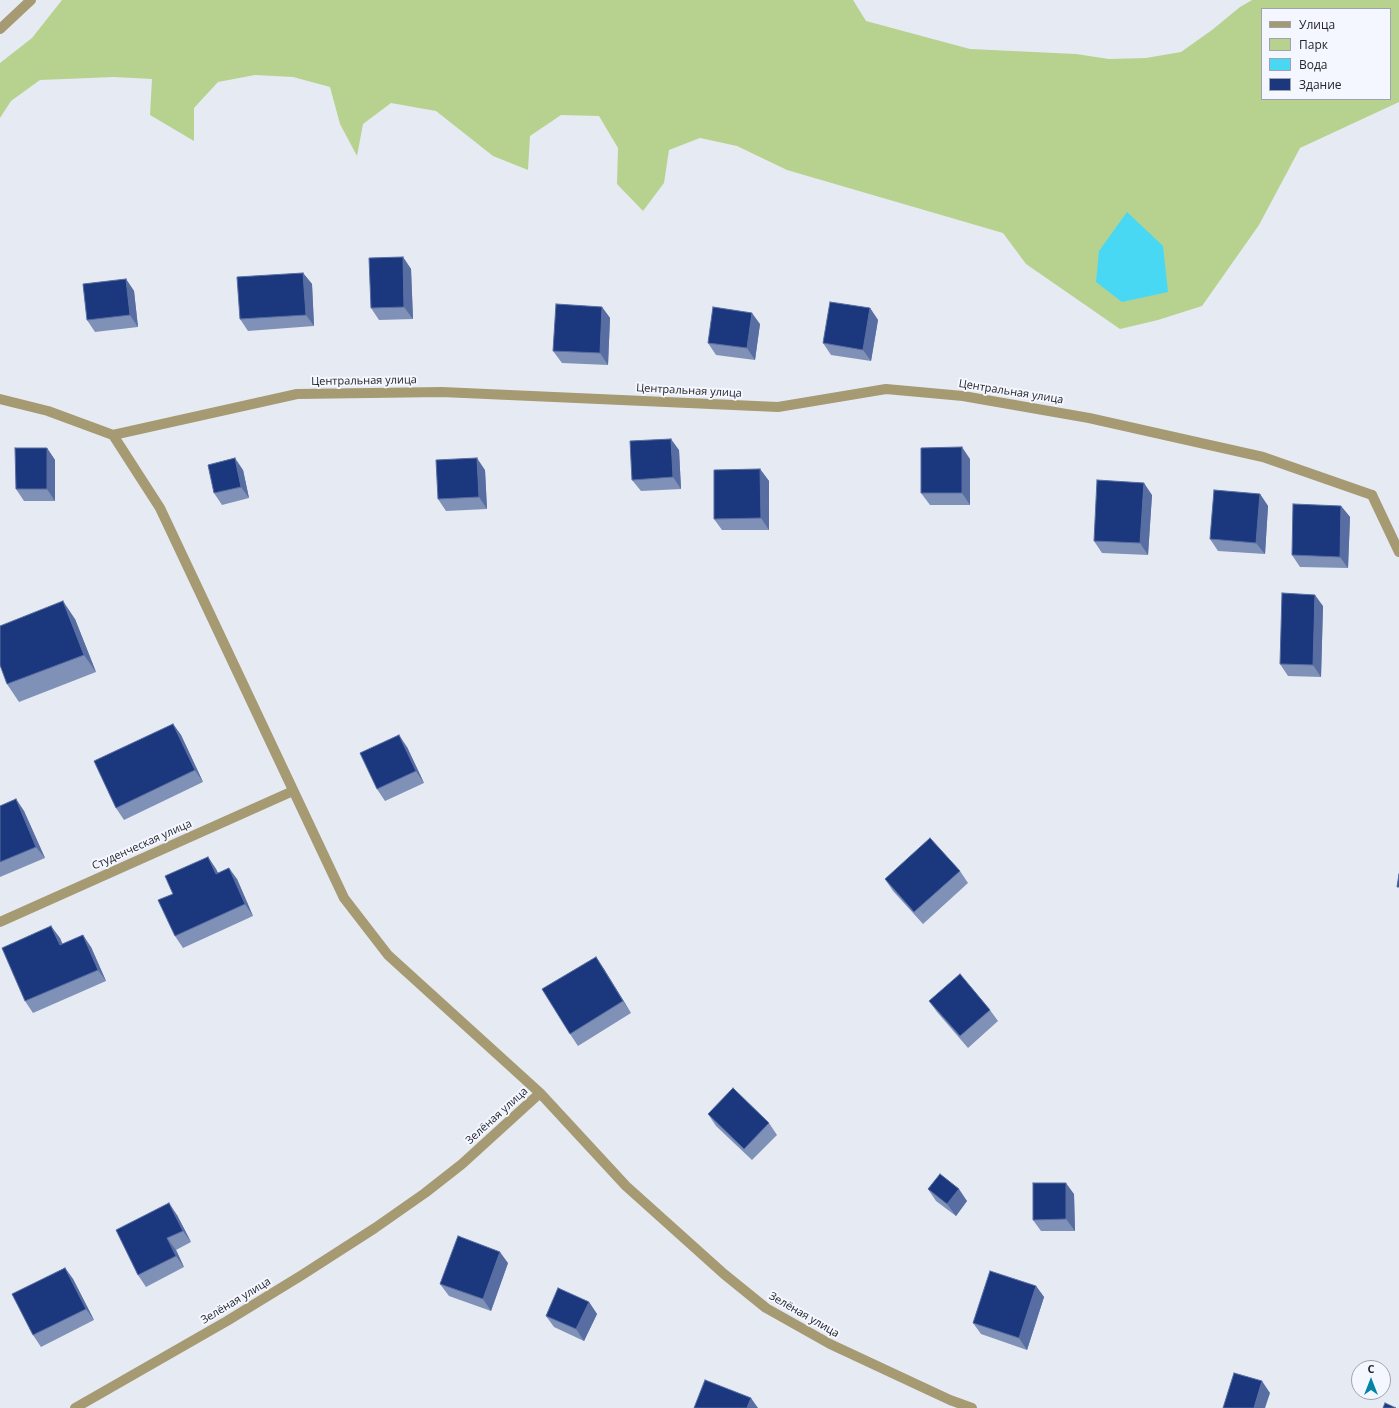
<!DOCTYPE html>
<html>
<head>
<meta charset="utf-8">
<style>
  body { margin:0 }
  #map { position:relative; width:1399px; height:1408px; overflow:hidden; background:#e6eaf3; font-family:"Open Sans",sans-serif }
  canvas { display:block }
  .legend { position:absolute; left:1261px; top:8px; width:130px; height:92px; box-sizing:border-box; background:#f4f7ff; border:1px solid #a0a3a9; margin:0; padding:5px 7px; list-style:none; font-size:12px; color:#232528 }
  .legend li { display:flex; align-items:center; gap:8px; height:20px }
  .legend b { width:20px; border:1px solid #a0a3a9 }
  .north { position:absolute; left:1351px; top:1360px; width:40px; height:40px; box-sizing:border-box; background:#f4f7ff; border:1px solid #a0a3a9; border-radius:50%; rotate:0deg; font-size:11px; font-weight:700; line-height:16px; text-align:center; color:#232528 }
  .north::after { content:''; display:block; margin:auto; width:14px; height:18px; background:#0085a7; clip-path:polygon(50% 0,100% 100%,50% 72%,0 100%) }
</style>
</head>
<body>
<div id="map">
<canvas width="1399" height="1408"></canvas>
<ul class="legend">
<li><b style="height:5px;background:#a69a72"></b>Улица</li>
<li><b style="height:11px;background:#b7d28f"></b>Парк</li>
<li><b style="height:11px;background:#48d8f3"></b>Вода</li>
<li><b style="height:11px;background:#1b387e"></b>Здание</li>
</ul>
<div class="north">С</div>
</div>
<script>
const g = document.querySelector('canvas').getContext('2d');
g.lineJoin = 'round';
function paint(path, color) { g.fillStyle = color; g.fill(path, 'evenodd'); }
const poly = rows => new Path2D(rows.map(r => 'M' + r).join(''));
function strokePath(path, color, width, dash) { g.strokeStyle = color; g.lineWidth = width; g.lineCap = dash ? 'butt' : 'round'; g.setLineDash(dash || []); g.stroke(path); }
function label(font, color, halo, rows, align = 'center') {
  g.font = font + ' "Open Sans",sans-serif'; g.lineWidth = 4; g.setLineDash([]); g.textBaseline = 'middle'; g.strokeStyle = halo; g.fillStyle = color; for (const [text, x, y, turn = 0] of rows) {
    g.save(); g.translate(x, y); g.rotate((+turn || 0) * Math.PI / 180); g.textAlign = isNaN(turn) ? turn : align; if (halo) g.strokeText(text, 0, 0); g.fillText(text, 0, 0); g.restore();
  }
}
paint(poly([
  [62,0,853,0,866,21,970,49,1076,54,1109,59,1146,58,1181,52,1212,30,1240,7,1252,0,1399,0,1399,102,1300,148,1259,225,1202,306,1158,320,1120,329,1026,264,1003,233,787,170,737,146,700,138,669,150,664,183,643,211,617,184,618,148,599,116,561,115,530,136,528,170,493,156,436,111,391,103,363,124,357,156,340,124,330,87,293,77,255,75,218,82,194,108,194,141,150,115,152,79,114,77,40,80,11,101,0,118,0,63,32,38],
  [1262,9,1390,9,1390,99,1262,99]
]), '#b7d28f');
paint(poly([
  [1127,212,1163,246,1168,292,1122,302,1096,282,1099,251]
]), '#48d8f3');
strokePath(poly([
  [1372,495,1399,552]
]), '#a69a72', 10);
strokePath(poly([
  [0,29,31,0],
  [0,399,48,411,113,435,297,394,442,392,778,407,886,389,963,396,1089,418,1263,457,1372,495],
  [113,435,160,508,344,898,388,955,540,1093,626,1186,724,1274,766,1308,830,1344,950,1400,972,1408],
  [0,922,293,791],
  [75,1408,227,1321,302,1275,375,1228,425,1193,462,1164,540,1093]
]), '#a69a72', 10);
paint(poly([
  [403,257,411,269,413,319,379,320,371,308],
  [303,273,312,284,314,326,248,331,240,319],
  [126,279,134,291,138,327,95,332,87,320],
  [602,307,610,318,608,365,562,363,553,351],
  [870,308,878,320,871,361,831,355,823,343],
  [760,324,755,360,716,355,708,343],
  [47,448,55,460,55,501,24,501,16,489],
  [679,450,681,489,641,491,632,480],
  [970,459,970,505,930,505,921,493],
  [760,469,769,481,769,530,722,530,714,519],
  [243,470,249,498,222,505,214,493],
  [485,470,487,509,446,511,438,499],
  [1260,494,1268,506,1265,554,1218,551,1210,539],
  [1152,495,1148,555,1102,553,1094,541],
  [1341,506,1350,517,1348,568,1300,567,1292,555],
  [1323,606,1321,677,1288,676,1280,664],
  [75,619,96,672,19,702,7,684],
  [173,724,181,735,203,782,124,820,116,808],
  [407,747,424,783,385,801,377,789],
  [16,799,24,811,45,858,0,877,0,806],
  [208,857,216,869,218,873,237,879,253,916,183,948,175,936,173,894],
  [960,871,968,883,923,924,893,891,885,879],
  [60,938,62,944,91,947,106,981,33,1013,25,1001],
  [596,957,604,969,631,1013,578,1046,570,1034],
  [929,1001,990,1010,998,1021,968,1048,937,1012],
  [708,1114,769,1123,777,1135,752,1160,716,1126],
  [928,1189,967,1201,956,1216,936,1201],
  [1074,1194,1075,1231,1041,1231,1033,1220],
  [177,1215,191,1242,176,1250,184,1267,146,1287,138,1275],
  [508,1263,491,1311,449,1296,440,1284],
  [65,1268,73,1279,94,1320,41,1347,33,1335],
  [1036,1286,1044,1297,1027,1350,981,1334,973,1323],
  [589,1302,597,1314,584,1341,554,1327,546,1316]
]), '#8091b8');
paint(poly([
  [403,257,411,269,413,319,404,307],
  [303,273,312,284,314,326,306,315],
  [126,279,134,291,138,327,130,315],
  [602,307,610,318,608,365,600,353],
  [870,308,878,320,871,361,863,350],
  [752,313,760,324,755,360,747,348],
  [671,439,679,450,681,489,673,477],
  [962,447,970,459,970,505,962,493],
  [47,448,55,460,55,501,47,489],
  [235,458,243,470,249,498,241,487],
  [477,458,485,470,487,509,479,497],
  [760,469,769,481,769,530,761,518],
  [1144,483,1152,495,1148,555,1140,543],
  [1260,494,1268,506,1265,554,1256,543],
  [1341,506,1350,517,1348,568,1340,557],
  [1315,595,1323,606,1321,677,1313,665],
  [63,601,75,619,96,672,84,655],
  [173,724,181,735,203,782,195,770],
  [399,735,407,747,424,783,416,771],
  [16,799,24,811,45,858,36,847],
  [208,857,216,869,224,885,216,874],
  [229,868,237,879,253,916,245,904],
  [51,926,60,938,68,957,60,945],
  [83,935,91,947,106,981,98,970],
  [596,957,604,969,631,1013,623,1001],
  [1066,1183,1074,1194,1075,1231,1066,1219],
  [959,1189,967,1201,956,1216,947,1204],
  [169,1203,177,1215,191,1242,183,1231],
  [167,1238,176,1250,184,1267,176,1256],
  [500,1252,508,1263,491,1311,483,1299],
  [65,1268,73,1279,94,1320,86,1309],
  [1036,1286,1044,1297,1027,1350,1019,1338],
  [589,1302,597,1314,584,1341,576,1329],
  [1262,1381,1270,1393,1265,1408,1254,1408],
  [751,1398,758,1408,747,1408]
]), '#586da1');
const building = poly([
  [403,257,404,307,371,308,369,258,403,257],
  [303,273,306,315,240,319,237,277,303,273],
  [126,279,130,315,87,320,83,284,126,279],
  [830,302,870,308,863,350,823,343,830,302],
  [556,304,602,307,600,353,553,351,556,304],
  [713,307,752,313,747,348,708,343,713,307],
  [671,439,673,477,632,480,630,441,671,439],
  [962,447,962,493,921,493,921,448,962,447],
  [15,448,47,448,47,489,16,489,15,448],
  [235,458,241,487,214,493,208,465,235,458],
  [477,458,479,497,438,499,436,460,477,458],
  [760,469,761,518,714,519,714,470,760,469],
  [1097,480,1144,483,1140,543,1094,541,1097,480],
  [1214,490,1260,494,1256,543,1210,539,1214,490],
  [1293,504,1341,506,1340,557,1292,555,1293,504],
  [1282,593,1315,595,1313,665,1280,664,1282,593],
  [63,601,84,655,7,684,0,665,0,626,63,601],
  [173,724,195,770,116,808,94,761,173,724],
  [399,735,416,771,377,789,360,753,399,735],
  [16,799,36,847,0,862,0,806,16,799],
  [930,838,960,871,914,912,885,879,930,838],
  [208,857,216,874,229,868,245,904,175,936,158,900,173,894,165,876,208,857],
  [1399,874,1399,887,1397,887,1399,874],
  [51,926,60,945,83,935,98,970,25,1001,2,948,51,926],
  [596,957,623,1001,570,1034,542,989,596,957],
  [960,974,990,1010,960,1036,929,1001,960,974],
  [733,1088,769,1123,744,1149,708,1114,733,1088],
  [940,1174,959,1189,947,1204,928,1189,940,1174],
  [1033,1183,1066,1183,1066,1219,1033,1220,1033,1183],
  [169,1203,183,1231,167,1238,176,1256,138,1275,116,1230,169,1203],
  [458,1236,500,1252,483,1299,440,1284,458,1236],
  [65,1268,86,1309,33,1335,12,1294,65,1268],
  [990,1271,1036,1286,1019,1338,973,1323,990,1271],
  [558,1288,589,1302,576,1329,546,1316,558,1288],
  [1234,1373,1262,1381,1254,1408,1223,1408,1234,1373],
  [705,1380,751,1398,747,1408,694,1408,705,1380],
  [1385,1403,1396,1408,1383,1408,1385,1403]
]);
paint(building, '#1b387e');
strokePath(building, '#586da1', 1);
label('11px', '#232528', '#f4f7ff', [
  ["Центральная улица",364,381,-1],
  ["Центральная улица",689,391,3],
  ["Центральная улица",1011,392,9],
  ["Студенческая улица",142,845,-24],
  ["Зелёная улица",497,1116,-42],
  ["Зелёная улица",236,1301,-31],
  ["Зелёная улица",804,1315,30]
]);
</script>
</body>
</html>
